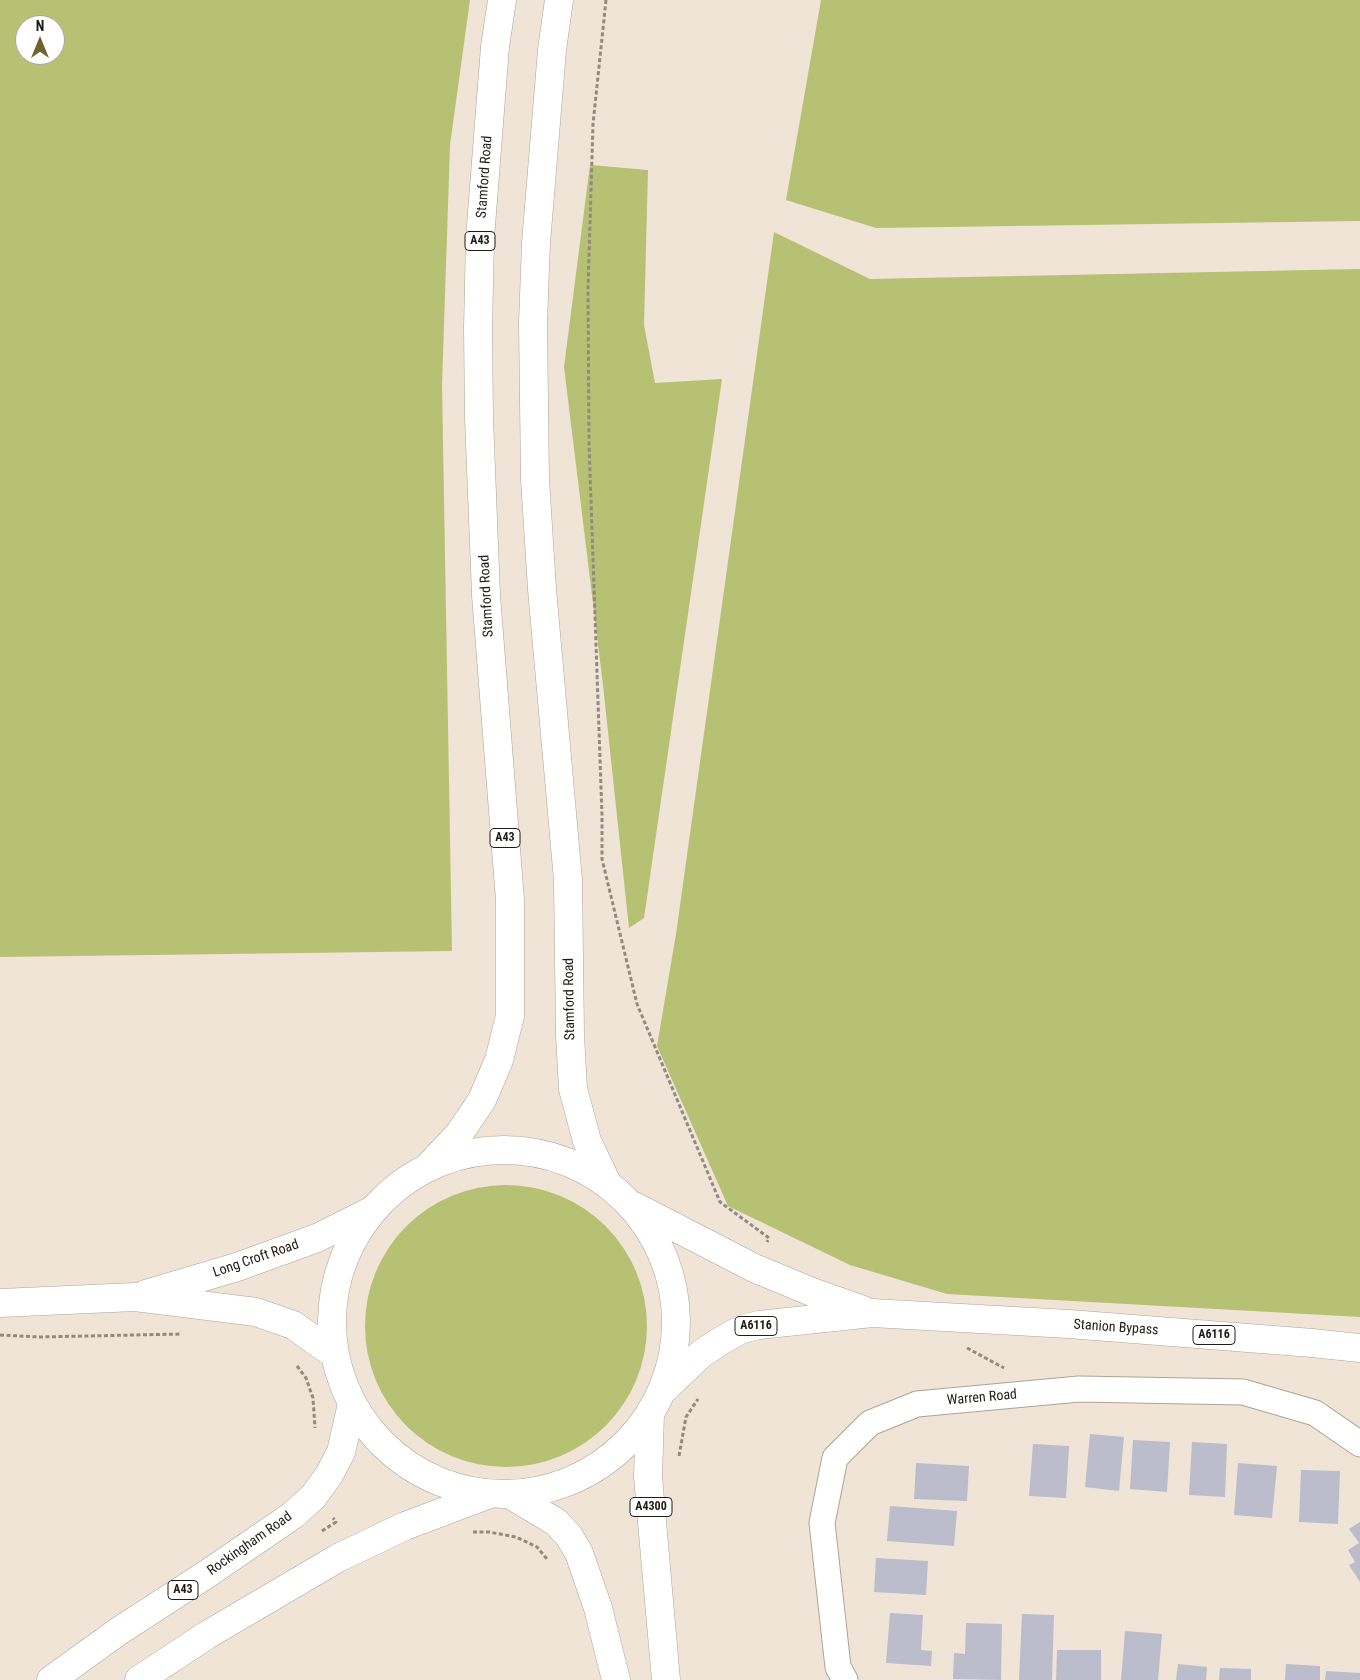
<!DOCTYPE html>
<html>
<head>
<meta charset="utf-8">
<style>
  body { margin:0 }
  #map { position:relative; width:1360px; height:1680px; overflow:hidden; background:#f0e4d6; font-family:"Roboto Condensed",sans-serif }
  canvas { display:block }
  .north { position:absolute; left:15px; top:15px; width:50px; height:50px; box-sizing:border-box; background:#fff; border:1px solid #a5a4a2; border-radius:50%; rotate:0deg; font-size:14px; font-weight:700; line-height:20px; text-align:center; color:#1f1b16 }
  .north::after { content:''; display:block; margin:auto; width:18px; height:22px; background:#72612f; clip-path:polygon(50% 0,100% 100%,50% 72%,0 100%) }
</style>
</head>
<body>
<div id="map">
<canvas width="1360" height="1680"></canvas>
<div class="north">N</div>
</div>
<script>
const g = document.querySelector('canvas').getContext('2d');
g.lineJoin = 'round';
function paint(path, color) { g.fillStyle = color; g.fill(path, 'evenodd'); }
const poly = rows => new Path2D(rows.map(r => 'M' + r).join(''));
function strokePath(path, color, width, dash) { g.strokeStyle = color; g.lineWidth = width; g.lineCap = dash ? 'butt' : 'round'; g.setLineDash(dash || []); g.stroke(path); }
function label(font, color, halo, rows, align = 'center') {
  g.font = font + ' "Roboto Condensed",sans-serif'; g.lineWidth = 5; g.setLineDash([]); g.textBaseline = 'middle'; g.strokeStyle = halo; g.fillStyle = color; for (const [text, x, y, turn = 0] of rows) {
    g.save(); g.translate(x, y); g.rotate((+turn || 0) * Math.PI / 180); g.textAlign = isNaN(turn) ? turn : align; if (halo) g.strokeText(text, 0, 0); g.fillText(text, 0, 0); g.restore();
  }
}
paint(poly([
  [0,0,470,0,450,145,442,385,452,951,0,957],
  [25,25,55,25,55,55,25,55],
  [821,0,1360,0,1360,221,876,228,786,200],
  [590,165,648,170,644,325,655,383,722,379,644,918,629,928,603,685,564,367],
  [774,232,870,279,1360,269,1360,1317,947,1294,850,1265,728,1206,657,1046,676,934],
  '365 1326a141 141 0 1 1 282 0a141 141 0 1 1-282 0Z'
]), '#b7c173');
paint(poly([
  [1090,1434,1124,1437,1119,1491,1085,1487],
  [1133,1440,1170,1442,1167,1492,1130,1489],
  [1192,1442,1227,1444,1225,1497,1189,1495],
  [1033,1444,1069,1446,1066,1498,1029,1496],
  [916,1463,969,1466,967,1501,914,1499],
  [1238,1463,1277,1466,1272,1518,1234,1515],
  [1301,1470,1340,1471,1338,1524,1299,1522],
  [890,1506,957,1511,954,1546,887,1541],
  [1360,1522,1360,1582,1349,1565,1355,1562,1348,1550,1359,1543,1349,1529],
  [876,1558,928,1561,926,1595,874,1592],
  [890,1613,923,1615,921,1650,932,1651,931,1666,886,1663],
  [1022,1614,1054,1615,1052,1680,1019,1680],
  [966,1623,1002,1624,1001,1680,953,1679,954,1653,965,1654],
  [1125,1631,1162,1634,1158,1680,1121,1680],
  [1057,1650,1101,1650,1101,1680,1056,1680],
  [1178,1664,1207,1667,1206,1680,1176,1680],
  [1286,1664,1320,1666,1320,1680,1285,1680],
  [1220,1668,1251,1669,1251,1680,1219,1680],
  [1326,1671,1360,1673,1360,1680,1325,1680]
]), '#bbbccc');
const minor = poly([
  [845,1680,838,1667,822,1523,835,1458,870,1423,917,1404,1079,1389,1243,1392,1315,1413,1360,1444]
]);
const tertiary = poly([
  [146,1294,237,1267,317,1238,373,1210],
  [0,1303,135,1297,256,1312,293,1325,334,1354]
]);
const primary = poly([
  [650,1413,648,1477,666,1680],
  [509,1494,556,1522,569,1536,579,1553,598,1608,616,1680]
]);
const trunk = poly([
  [559,0,552,50,536,243,533,323,535,479,542,589,568,880,570,1035,573,1089,587,1141,608,1185],
  '332 1322a172 172 0 1 1 344 0a172 172 0 1 1-344 0Z',
  [427,1168,459,1134,482,1100,499,1060,510,1016,510,900,486,595,479,418,478,329,480,238,495,47,502,0],
  [634,1206,754,1268,812,1292,863,1310],
  [663,1390,701,1354,719,1342,742,1329,759,1325,872,1313,1069,1324,1312,1343,1360,1348],
  [51,1680,119,1631,210,1572,293,1515,313,1497,329,1475,341,1452,352,1404],
  [139,1680,207,1635,338,1558,405,1526,490,1494]
]);
strokePath(minor, '#aea396', 27);
strokePath(tertiary, '#aea396', 29);
strokePath(primary, '#aea396', 29);
strokePath(trunk, '#aea396', 29);
strokePath(poly([
  [606,0,593,124,588,289,589,444,602,816,602,859,637,1004,720,1202,769,1238,767,1242],
  [0,1335,39,1337,182,1334],
  [967,1348,1004,1368],
  [297,1366,306,1378,313,1398,315,1428],
  [679,1456,686,1417,698,1399],
  [322,1531,336,1522,333,1518],
  [473,1532,489,1532,516,1537,537,1547,547,1559]
]), '#928a80', 3, [4, 2.5]);
strokePath(minor, '#fff', 25);
strokePath(tertiary, '#fff', 28);
strokePath(primary, '#fff', 28);
strokePath(trunk, '#fff', 28);
for (const [x, y, w] of [
  [480,241,30],
  [505,838,30],
  [756,1326,42],
  [1214,1335,42],
  [651,1507,42],
  [183,1590,30]
]) { const box = new Path2D(); box.roundRect(x - w / 2, y - 9.5, w, 19, 4); g.fillStyle = '#fff'; g.fill(box); strokePath(box, '#1f1b16', 1); }
label('bold 12px', '#1f1b16', null, [
  ["A43",480,241],
  ["A43",505,838],
  ["A6116",756,1326],
  ["A6116",1214,1335],
  ["A4300",651,1507],
  ["A43",183,1590]
]);
label('14px', '#1f1b16', '#fff', [
  ["Stamford Road",485,177,-86],
  ["Stamford Road",487,596,-93],
  ["Stamford Road",570,999,-91],
  ["Long Croft Road",256,1259,-19],
  ["Stanion Bypass",1116,1328,4],
  ["Warren Road",982,1398,-5],
  ["Rockingham Road",250,1544,-35]
]);
</script>
</body>
</html>
